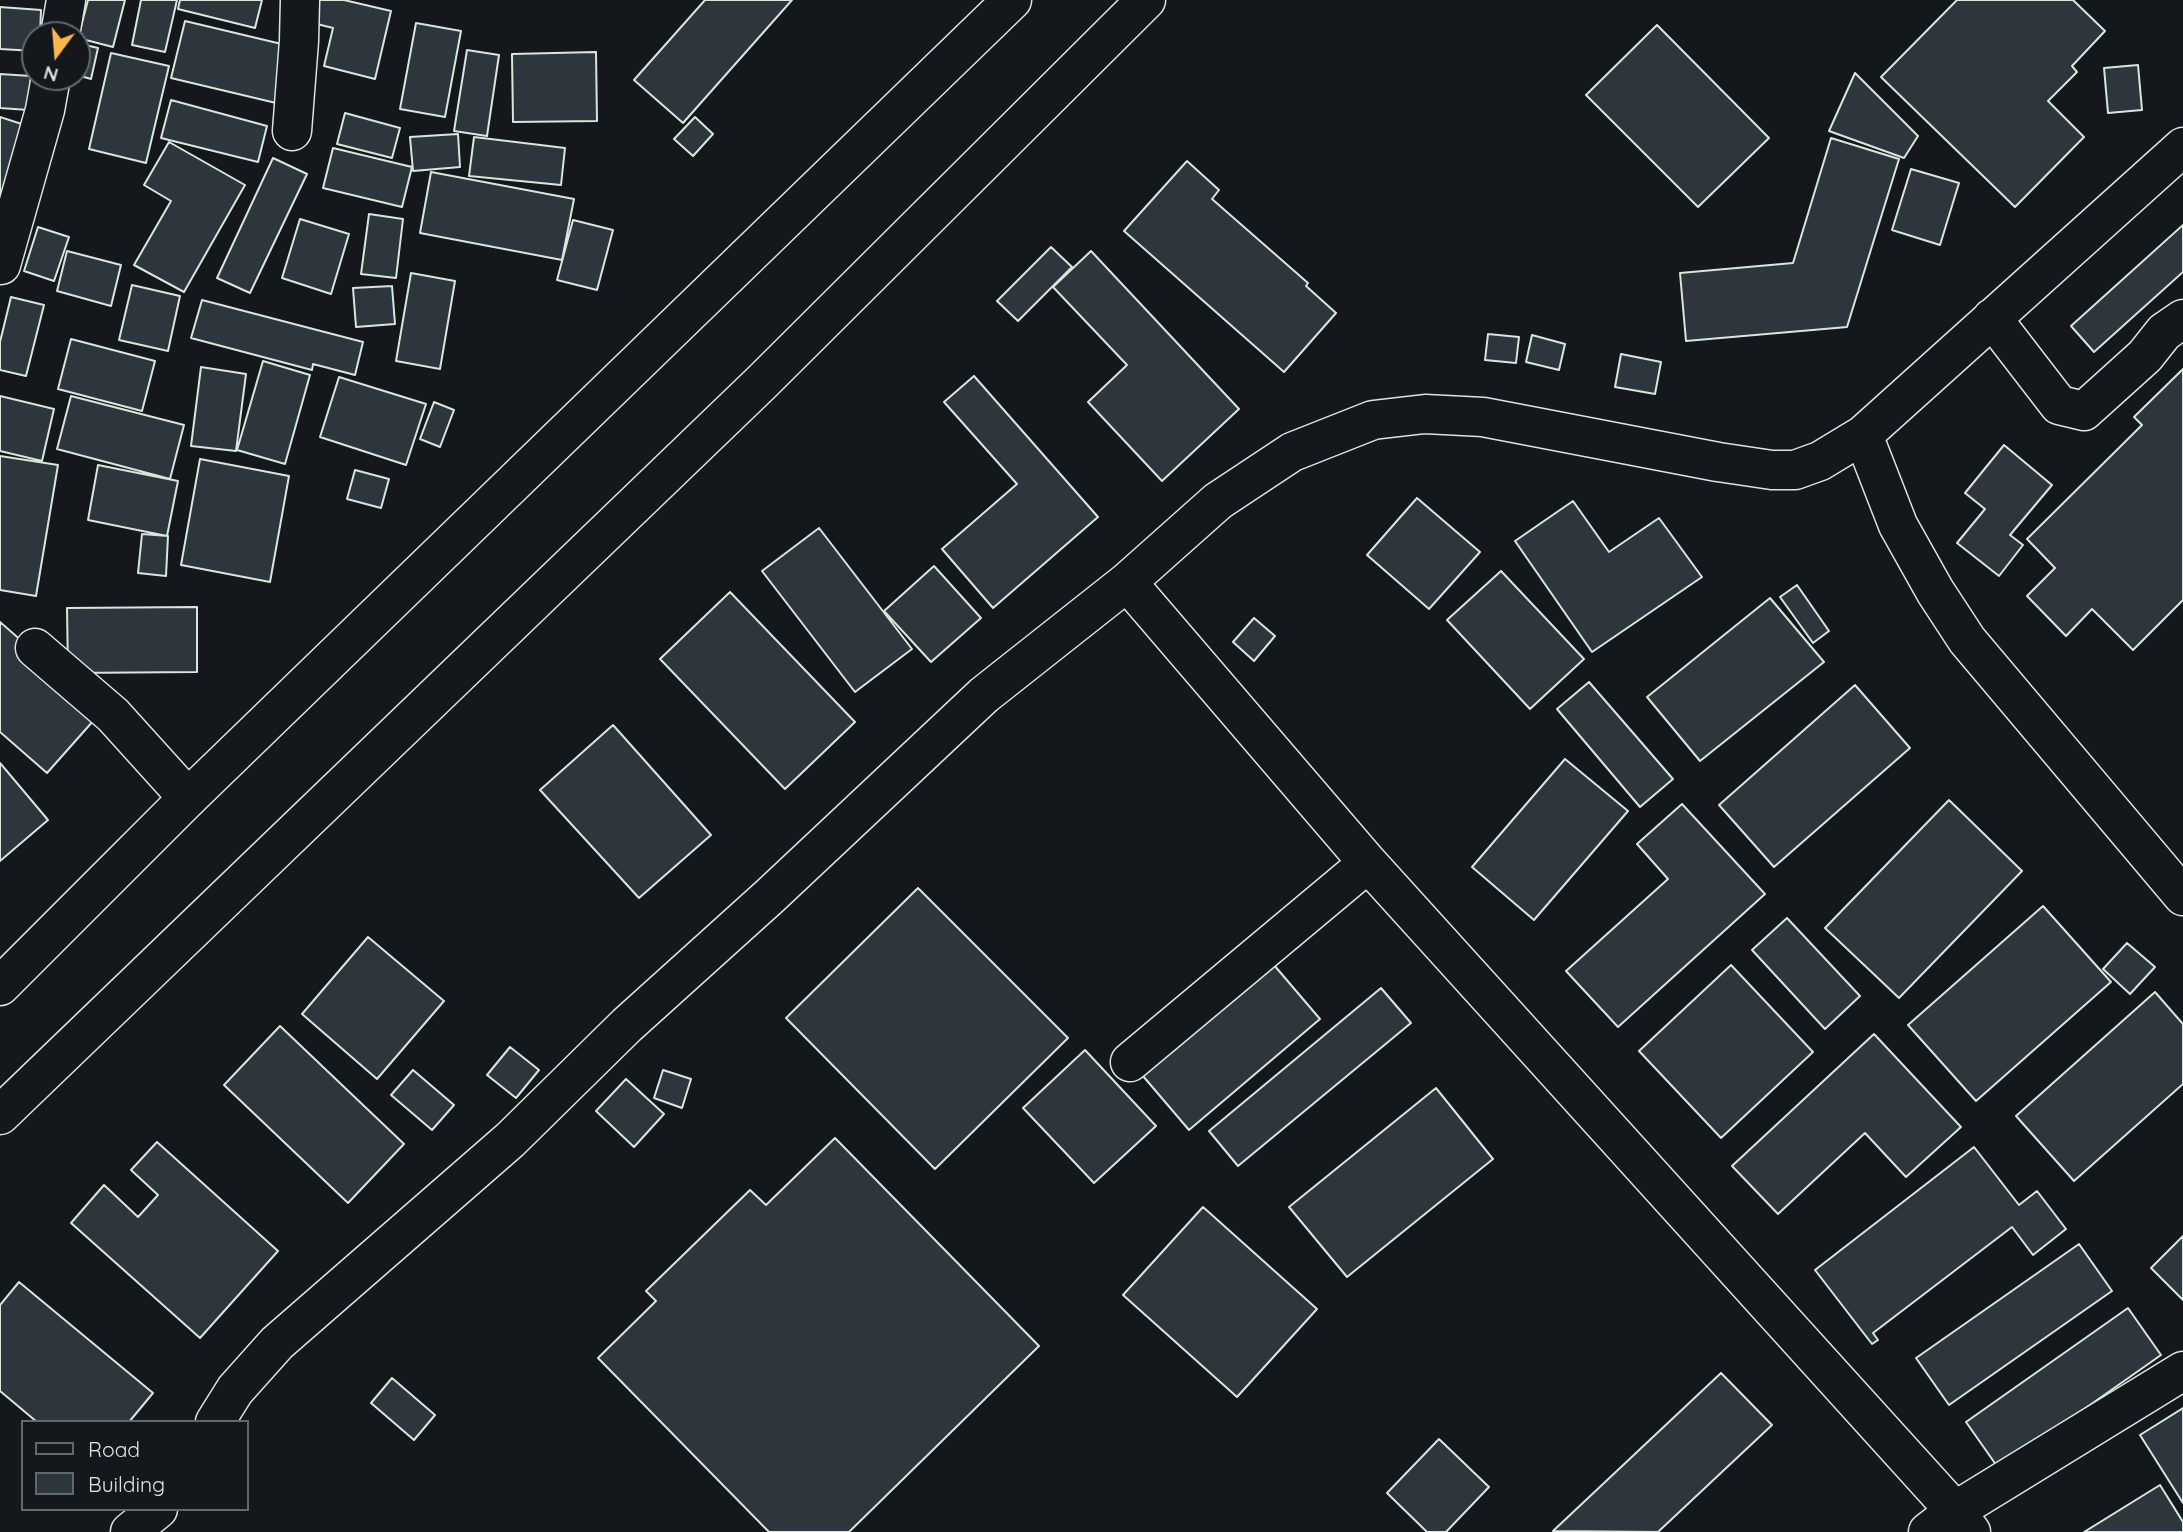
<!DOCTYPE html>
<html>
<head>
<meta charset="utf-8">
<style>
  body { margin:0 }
  #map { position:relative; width:2183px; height:1532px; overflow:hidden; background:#14181c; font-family:Quicksand,sans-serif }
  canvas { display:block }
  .legend { position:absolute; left:21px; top:1420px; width:228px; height:91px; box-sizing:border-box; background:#14181c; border:2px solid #626a69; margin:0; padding:9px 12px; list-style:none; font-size:21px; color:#d8e6dc }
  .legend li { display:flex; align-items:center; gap:14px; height:35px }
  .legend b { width:35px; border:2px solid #626a69 }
  .north { position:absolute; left:21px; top:21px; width:70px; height:70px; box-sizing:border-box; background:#14181c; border:2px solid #626a69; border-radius:50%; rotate:196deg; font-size:19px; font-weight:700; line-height:28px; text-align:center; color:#d8e6dc }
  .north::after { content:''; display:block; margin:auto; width:24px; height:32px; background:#ffb74d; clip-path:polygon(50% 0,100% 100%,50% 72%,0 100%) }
</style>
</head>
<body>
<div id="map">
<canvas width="2183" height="1532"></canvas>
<ul class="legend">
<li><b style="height:9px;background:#14181c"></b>Road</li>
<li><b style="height:19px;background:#2c363c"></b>Building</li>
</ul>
<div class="north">N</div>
</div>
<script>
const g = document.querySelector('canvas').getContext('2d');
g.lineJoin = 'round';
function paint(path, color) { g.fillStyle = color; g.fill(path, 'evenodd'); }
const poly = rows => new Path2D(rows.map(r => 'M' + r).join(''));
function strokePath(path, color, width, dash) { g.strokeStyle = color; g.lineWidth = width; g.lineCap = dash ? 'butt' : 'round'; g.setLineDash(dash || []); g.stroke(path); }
const building = poly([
  [88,0,125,0,113,47,78,38,88,0],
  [141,0,177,0,165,52,132,45,141,0],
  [180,0,262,0,255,28,178,9,180,0],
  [319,0,344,0,391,11,375,79,324,66,333,28,313,23,319,0],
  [705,0,792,0,683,123,634,80,705,0],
  [1957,0,2073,0,2105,31,2072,66,2077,72,2048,101,2084,137,2015,207,1881,77,1957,0],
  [0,7,41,10,40,35,35,35,35,51,0,49,0,7],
  [185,21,290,46,276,103,171,78,185,21],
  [416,23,461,31,445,117,400,109,416,23],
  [1657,25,1769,138,1698,207,1586,95,1657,25],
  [77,43,98,48,91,79,77,75,77,43],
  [467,50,499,55,487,136,454,131,467,50],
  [596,52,597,121,513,122,512,54,596,52],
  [111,53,169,66,146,163,89,149,111,53],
  [2138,65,2142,110,2108,113,2104,68,2138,65],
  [1855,73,1918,136,1904,158,1829,131,1855,73],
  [0,74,31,76,28,110,0,108,0,74],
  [171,100,267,126,258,162,161,138,171,100],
  [345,113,400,128,392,158,337,144,345,113],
  [0,117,34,128,0,236,0,117],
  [695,117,713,134,693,156,674,139,695,117],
  [458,134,460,167,413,171,410,137,458,134],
  [474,137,565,148,561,185,469,176,474,137],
  [1831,138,1899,159,1847,327,1686,341,1680,273,1793,263,1831,138],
  [169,142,245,185,184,292,134,265,171,201,144,185,169,142],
  [333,148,412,167,402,207,323,188,333,148],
  [273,158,307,174,250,293,217,278,273,158],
  [1187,161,1219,190,1212,199,1308,283,1306,286,1336,313,1284,372,1124,231,1187,161],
  [1911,169,1959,183,1940,245,1892,230,1911,169],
  [431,172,574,199,562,260,420,233,431,172],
  [369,214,403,219,396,278,361,274,369,214],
  [300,219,349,234,331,294,282,278,300,219],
  [573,220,613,230,597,290,557,280,573,220],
  [2183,225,2183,272,2094,352,2071,326,2183,225],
  [38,227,69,237,54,281,24,271,38,227],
  [1051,247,1072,267,1018,321,997,301,1051,247],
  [67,251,121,265,111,306,57,291,67,251],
  [1091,251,1239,409,1162,481,1088,402,1127,365,1053,287,1091,251],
  [411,273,455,281,440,369,396,361,411,273],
  [132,285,180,296,168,351,119,340,132,285],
  [392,286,395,324,356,327,353,288,392,286],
  [11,297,44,305,26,376,0,370,0,342,11,297],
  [202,300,363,342,355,375,313,364,312,370,191,338,202,300],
  [1488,334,1519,337,1516,363,1485,360,1488,334],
  [1532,335,1565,344,1559,370,1526,362,1532,335],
  [71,339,155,361,142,411,58,389,71,339],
  [1621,354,1661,362,1655,394,1615,387,1621,354],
  [263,361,310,375,285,464,237,450,263,361],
  [201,367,246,374,236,451,191,446,201,367],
  [2183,369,2183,600,2133,650,2092,609,2066,636,2027,596,2055,568,2027,539,2142,425,2134,417,2183,369],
  [974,376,1098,517,993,608,942,549,1017,484,944,402,974,376],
  [339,377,426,404,406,465,320,437,339,377],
  [0,396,54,409,42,461,0,451,0,396],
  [71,396,184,425,170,479,57,449,71,396],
  [434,402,454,410,440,447,420,439,434,402],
  [2004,445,2052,485,2010,535,2023,545,1999,576,1957,543,1985,509,1965,493,2004,445],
  [0,456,58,465,36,596,0,590,0,456],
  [200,459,289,476,270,582,181,565,200,459],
  [98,465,178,481,167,536,88,520,98,465],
  [355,470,389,479,381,508,347,499,355,470],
  [1417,498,1480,552,1429,609,1367,555,1417,498],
  [1573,501,1609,552,1659,518,1702,577,1592,652,1515,541,1573,501],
  [819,528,912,649,855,692,762,571,819,528],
  [142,534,168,536,166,576,138,573,142,534],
  [934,566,981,618,931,662,884,611,934,566],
  [1501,571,1584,659,1530,709,1447,620,1501,571],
  [1797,585,1829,631,1813,643,1780,597,1797,585],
  [730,592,855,722,785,789,660,659,730,592],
  [1770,598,1824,662,1700,761,1647,697,1770,598],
  [197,607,197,672,68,673,67,608,197,607],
  [1254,618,1275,636,1254,661,1233,642,1254,618],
  [0,622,102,711,47,773,0,732,0,622],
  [1589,682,1673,779,1640,807,1557,709,1589,682],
  [1855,685,1910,748,1774,867,1719,805,1855,685],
  [613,725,711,835,639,898,540,790,613,725],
  [1565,759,1628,811,1534,920,1472,867,1565,759],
  [0,763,48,820,0,861,0,763],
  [1949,800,2022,871,1899,998,1825,928,1949,800],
  [1682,804,1765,894,1618,1027,1566,971,1668,879,1637,844,1682,804],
  [918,888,1068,1038,935,1169,786,1018,918,888],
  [2043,906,2111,982,1976,1101,1908,1025,2043,906],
  [1787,918,1860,996,1825,1029,1752,950,1787,918],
  [368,937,444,1001,377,1079,302,1014,368,937],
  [2127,943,2155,967,2130,994,2103,969,2127,943],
  [1268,958,1320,1019,1189,1130,1137,1069,1268,958],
  [1731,965,1813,1052,1721,1138,1639,1051,1731,965],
  [1381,988,1411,1023,1238,1166,1209,1131,1381,988],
  [2155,992,2183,1024,2183,1084,2074,1181,2016,1116,2155,992],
  [280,1026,404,1144,348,1203,224,1085,280,1026],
  [1874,1034,1961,1127,1906,1177,1865,1133,1778,1214,1732,1166,1874,1034],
  [510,1047,539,1070,516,1098,487,1075,510,1047],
  [1085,1050,1156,1126,1094,1183,1023,1108,1085,1050],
  [413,1070,454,1105,432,1130,391,1095,413,1070],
  [663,1070,691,1079,682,1108,654,1098,663,1070],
  [626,1079,664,1114,634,1147,596,1111,626,1079],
  [1436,1088,1493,1159,1347,1277,1289,1207,1436,1088],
  [835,1138,1039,1346,849,1532,769,1532,598,1358,656,1301,646,1291,750,1190,766,1205,835,1138],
  [157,1142,278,1251,200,1338,71,1223,104,1185,138,1217,158,1195,131,1170,157,1142],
  [1974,1147,2019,1205,2037,1191,2066,1229,2033,1255,2012,1227,1873,1333,1878,1340,1872,1344,1815,1270,1974,1147],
  [1203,1207,1317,1309,1237,1397,1123,1295,1203,1207],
  [2183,1236,2183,1300,2151,1268,2183,1236],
  [2079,1244,2112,1291,1949,1405,1916,1358,2079,1244],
  [19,1282,153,1393,129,1422,37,1422,0,1391,0,1305,19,1282],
  [2128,1308,2161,1355,1999,1469,1966,1422,2128,1308],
  [1721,1373,1772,1425,1658,1532,1553,1531,1721,1373],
  [392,1378,435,1415,414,1440,371,1403,392,1378],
  [2183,1408,2183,1503,2140,1435,2183,1408],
  [1439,1439,1489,1487,1446,1532,1427,1532,1387,1493,1439,1439],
  [2160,1485,2183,1522,2183,1532,2084,1532,2160,1485]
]);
paint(building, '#2c363c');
strokePath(building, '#d8e6dc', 2);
const minor = poly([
  [60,35,66,0],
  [292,131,299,41,300,0],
  [1,265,45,110,51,77],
  [1992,318,2059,405,2084,411,2145,356,2164,332,2183,319],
  [1863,435,1898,525,1935,591,1967,640,2183,896],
  [1127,582,1368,863,1955,1511,1971,1532],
  [35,648,113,715,188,798],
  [1130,1062,1368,863],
  [215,1422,235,1390,277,1343,510,1140,627,1025,770,896,984,695,1127,582,1218,501,1292,452,1373,420,1425,414,1483,417,1718,462,1772,470,1795,470,1820,461,1863,435,2183,147],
  [130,1532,158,1509],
  [1928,1532,1955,1511,2183,1371]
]);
const major = poly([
  [0,986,188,798,1012,0],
  [0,1115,761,383,1146,0]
]);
strokePath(minor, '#d8e6dc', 41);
strokePath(major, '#d8e6dc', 41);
strokePath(minor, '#14181c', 38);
strokePath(major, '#14181c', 38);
</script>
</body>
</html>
